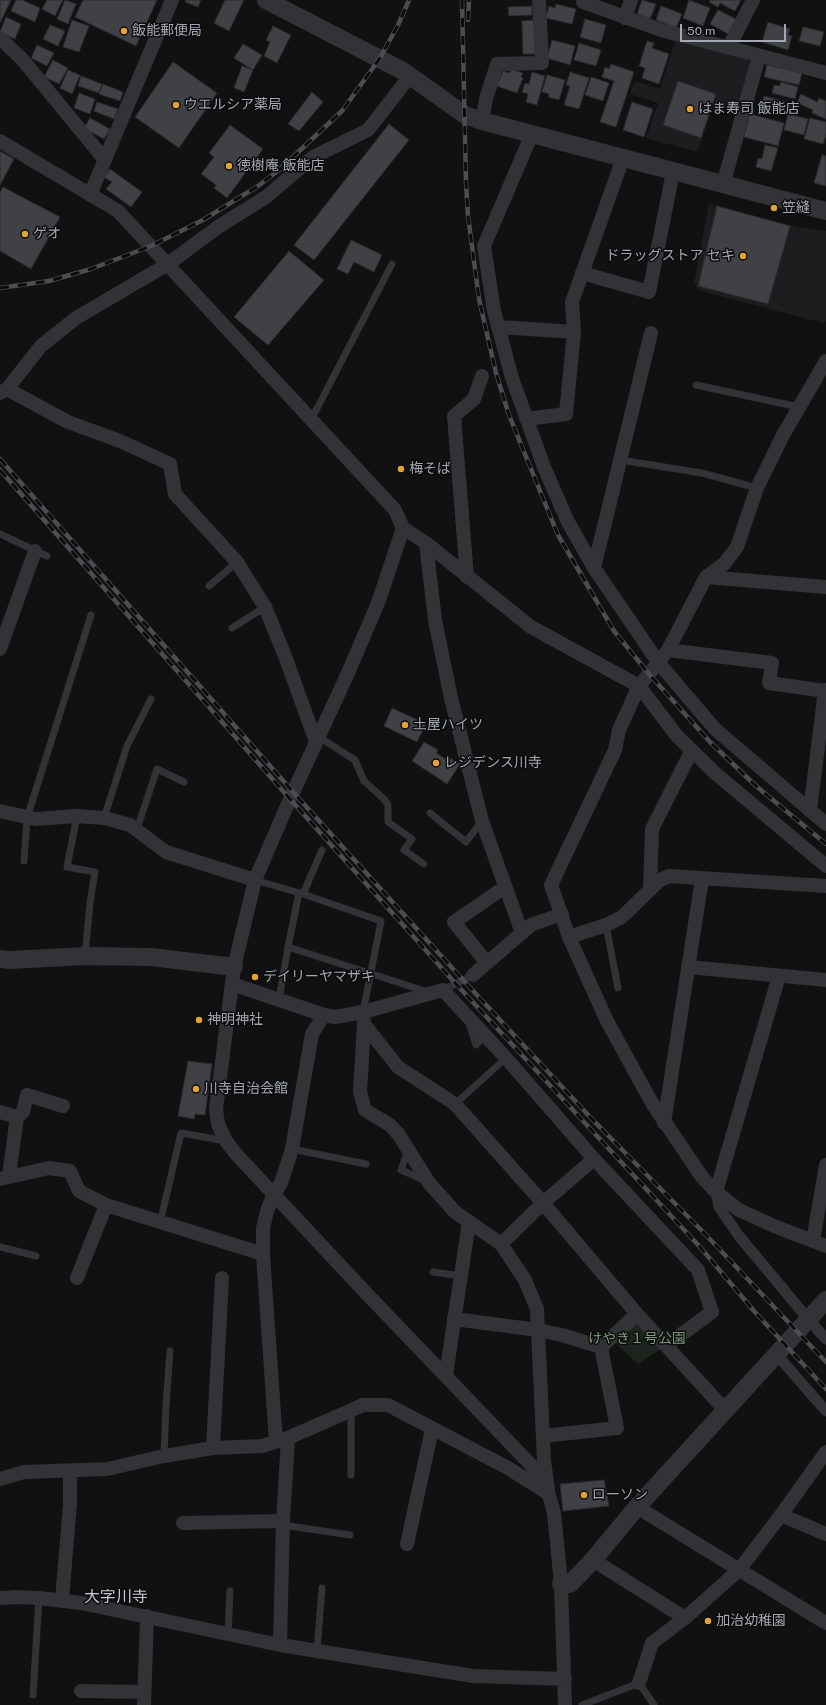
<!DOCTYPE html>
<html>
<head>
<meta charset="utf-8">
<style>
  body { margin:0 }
  #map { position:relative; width:826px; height:1705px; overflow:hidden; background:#111112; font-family:"Public Sans",sans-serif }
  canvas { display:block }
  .scale { position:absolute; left:680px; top:24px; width:106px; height:18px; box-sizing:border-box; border:2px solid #a3a8b2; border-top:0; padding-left:5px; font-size:12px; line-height:14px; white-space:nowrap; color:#a3a8b2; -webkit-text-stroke:3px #0c0c0d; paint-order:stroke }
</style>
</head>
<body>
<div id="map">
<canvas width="826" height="1705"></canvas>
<div class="scale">50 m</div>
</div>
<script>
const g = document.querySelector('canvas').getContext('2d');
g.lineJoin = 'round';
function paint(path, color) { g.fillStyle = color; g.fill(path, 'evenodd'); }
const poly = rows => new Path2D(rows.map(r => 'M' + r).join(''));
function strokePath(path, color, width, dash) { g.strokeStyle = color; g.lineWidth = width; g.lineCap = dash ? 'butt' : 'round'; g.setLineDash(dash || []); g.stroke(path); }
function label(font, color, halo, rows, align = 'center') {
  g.font = font + ' "Public Sans","Noto Sans JP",sans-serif'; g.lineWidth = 3; g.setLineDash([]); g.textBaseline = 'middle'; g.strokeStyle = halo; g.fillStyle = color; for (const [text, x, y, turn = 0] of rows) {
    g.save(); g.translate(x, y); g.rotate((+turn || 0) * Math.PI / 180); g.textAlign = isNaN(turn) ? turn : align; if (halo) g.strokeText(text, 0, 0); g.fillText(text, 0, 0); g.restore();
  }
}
paint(poly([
  [675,41,747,59,751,64,737,112,713,106,697,152,646,138,658,103,630,94,635,81,660,89],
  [709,204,797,227,826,231,826,321,823,323,698,290,694,283]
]), '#1d1d1f');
paint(poly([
  [637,1314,667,1345,638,1364,611,1339]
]), '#1d241e');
const building = poly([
  [0,0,11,0,0,23,0,0],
  [16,0,22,0,40,8,35,22,11,11,16,0],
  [47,0,63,0,55,16,42,9,47,0],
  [65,0,76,4,68,24,57,19,65,0],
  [83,0,157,0,136,46,75,17,83,0],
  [186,0,201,0,198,7,185,2,186,0],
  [225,0,244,0,229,31,214,23,225,0],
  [642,0,656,4,650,19,637,14,642,0],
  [689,0,710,8,703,26,683,18,689,0],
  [710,0,741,0,735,11,720,3,718,7,709,2,710,0],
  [556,4,576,9,572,24,546,18,549,6,555,8,556,4],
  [532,6,532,15,509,16,508,7,532,6],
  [661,6,682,14,676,28,656,20,661,6],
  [718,10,736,19,728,34,710,24,718,10],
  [6,17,21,24,15,39,0,32,6,17],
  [585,19,606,25,601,43,580,37,585,19],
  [72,20,89,26,79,52,63,47,72,20],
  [534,20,536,54,523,54,522,21,534,20],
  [768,22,790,29,788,35,792,36,788,50,762,42,768,22],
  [50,25,65,31,58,46,43,39,50,25],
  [273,26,291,35,277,63,264,56,270,42,266,40,273,26],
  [803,27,824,32,820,46,799,41,803,27],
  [552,40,575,46,570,65,547,58,552,40],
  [647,41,654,43,652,48,669,54,659,84,642,78,645,68,639,66,647,41],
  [579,43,601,50,596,66,574,60,579,43],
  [243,44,262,55,253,70,234,58,243,44],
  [37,45,54,53,47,66,31,58,37,45],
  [53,60,68,68,59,84,44,77,53,60],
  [173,62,217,93,179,148,135,117,173,62],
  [611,64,634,72,616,127,600,122,614,81,602,77,605,67,609,69,611,64],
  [767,65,802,73,799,85,764,77,767,65],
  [242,66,253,70,244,92,234,88,242,66],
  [511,69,523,73,521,77,523,78,517,93,497,86,503,71,510,73,511,69],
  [68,70,80,75,72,94,60,88,68,70],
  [532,72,545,76,537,105,526,102,528,94,522,92,525,83,529,84,532,72],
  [570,72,589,78,579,109,564,105,570,86,566,85,570,72],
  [547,75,565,80,559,100,548,97,549,94,542,92,547,75],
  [81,76,102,84,99,93,78,86,81,76],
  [591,77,609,83,603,101,585,95,591,77],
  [678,81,716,94,701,138,663,125,678,81],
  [781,82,798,87,795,99,772,93,774,85,780,86,781,82],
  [103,84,123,92,120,101,99,94,103,84],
  [312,92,323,102,299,131,288,124,312,92],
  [79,93,95,99,90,114,74,108,79,93],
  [801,94,817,102,819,98,826,101,826,119,812,113,813,110,797,103,801,94],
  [764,96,792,103,791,108,787,107,785,114,765,109,767,102,763,101,764,96],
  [97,102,118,109,114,119,94,111,97,102],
  [632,102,653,109,644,137,623,130,632,102],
  [750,114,784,123,778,146,744,137,750,114],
  [788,114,808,119,804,135,784,130,788,114],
  [90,118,110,129,104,139,84,128,90,118],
  [810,118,826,122,826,135,823,144,804,139,810,118],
  [389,124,409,140,314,260,294,245,389,124],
  [230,125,263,149,227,198,214,188,216,185,201,174,214,157,209,153,230,125],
  [765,145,778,148,771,171,756,167,758,158,762,159,765,145],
  [0,151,14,159,0,185,0,151],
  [822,155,826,156,826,186,814,183,822,155],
  [110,169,142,192,131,207,106,189,112,182,104,177,110,169],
  [3,187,60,217,31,269,0,251,0,192,3,187],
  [717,206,790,226,768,304,698,286,717,206],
  [351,240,382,255,374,272,354,262,348,274,337,269,351,240],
  [289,251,324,280,268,345,234,317,289,251],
  [392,708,426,724,417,742,384,726,392,708],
  [424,742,438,750,436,753,449,761,450,758,460,764,447,784,412,761,424,742],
  [188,1061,212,1064,205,1115,195,1114,194,1119,178,1116,188,1061],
  [604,1480,609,1506,563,1511,560,1484,604,1480]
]);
paint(building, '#404145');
strokePath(building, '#2b2b2e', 1);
strokePath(poly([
  [696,385,799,407],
  [311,420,392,264],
  [620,460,702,473,757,488],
  [0,534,47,556],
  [209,586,237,562],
  [232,628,265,607],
  [319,737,355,760,364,781,384,799,388,805,388,822,412,839,404,850,424,864],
  [430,813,466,842,482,821],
  [77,816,67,867,95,872,90,903,85,956],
  [104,818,127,746,151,699],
  [137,829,157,769,184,782],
  [24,861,27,818,91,615],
  [255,880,303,894,381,921,363,1012],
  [303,894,322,850],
  [606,925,618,988],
  [288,947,299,893],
  [443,990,473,975],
  [279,1000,288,947,428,992],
  [469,1023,476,1045,485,1036],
  [455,1104,506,1058],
  [292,1149,366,1164],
  [408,1150,401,1170,426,1181],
  [160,1223,181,1133,226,1141],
  [0,1247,36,1256],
  [433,1272,461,1276],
  [164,1456,166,1406,170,1351],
  [351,1475,351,1410],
  [283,1525,350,1535],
  [228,1635,230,1591],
  [317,1651,322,1588],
  [33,1695,39,1598],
  [582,1705,639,1683,654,1705]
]), '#323337', 7);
strokePath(poly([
  [716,1192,719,1207,739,1236,808,1319,826,1339],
  [777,1355,826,1411]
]), '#323337', 11);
strokePath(poly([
  [583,2,661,30,826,73],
  [625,18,631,0],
  [0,38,22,59,105,160],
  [729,47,753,0],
  [482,121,486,99,497,64,542,63,539,0],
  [532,134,484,246,494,311,512,378,544,467,567,520,594,568,658,662,715,729,826,824],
  [0,141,118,211,395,510,403,528,426,543,531,627,639,686,677,736,715,773,826,866],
  [723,185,759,56],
  [90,195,172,0],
  [582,273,649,292,673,172],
  [498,327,574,332],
  [7,389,68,422,120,441,170,464,175,494,237,562,265,607,285,656,316,742],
  [0,393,7,389,41,346,76,318,168,264,218,227,266,197,313,157,368,130,410,76],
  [526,419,566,414,574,332,572,302,623,158],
  [403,528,378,603,348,673,290,799,255,880,234,967,216,1109,218,1124,226,1141,236,1154,366,1293,531,1465,549,1495,554,1513,561,1584,565,1705],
  [426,543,435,620,451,698,482,821,522,933],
  [594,568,651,333],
  [467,577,454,416,474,399,482,376],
  [706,577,724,564,737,547,757,488,783,435,826,361],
  [826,587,706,577,668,650,649,674,639,686,619,730,615,750,551,885,569,937,607,1021,652,1103,702,1177,716,1192,739,1210,774,1226,826,1246],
  [0,649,35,551],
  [668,650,772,663,769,683,826,691],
  [0,811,36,819,77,816,104,818,130,825,166,852,255,880],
  [810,811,825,690],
  [650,890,652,829,692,750],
  [569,937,606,925,622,917,660,880,669,876,826,886],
  [487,963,454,922,505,887],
  [688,967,826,980],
  [473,975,531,925,562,914],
  [232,984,324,1015,312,1034,292,1149,281,1183,274,1194,267,1211,263,1228,263,1254,276,1442],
  [363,1012,364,1024,398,1067,455,1104,543,1203,637,1314,726,1411],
  [324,1015,335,1017,363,1012,443,990,506,1058,594,1159,698,1270,712,1312,667,1345],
  [364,1024,360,1092,365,1110,390,1125,399,1135,429,1183,455,1212,501,1244,525,1280,537,1309,544,1461,548,1489],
  [0,1112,17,1117,9,1176],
  [17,1117,23,1112,27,1095,63,1106],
  [664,1123,702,879],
  [0,1179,49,1168,70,1171,79,1191,106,1205,263,1254],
  [716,1192,779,976],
  [813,1241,826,1165],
  [501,1244,543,1203,594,1159],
  [77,1278,106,1205],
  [454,1319,538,1330,562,1335,601,1347],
  [446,1375,469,1222],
  [543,1436,617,1428,601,1347,637,1314],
  [213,1448,222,1278],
  [0,1479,24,1472,107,1469,164,1456,213,1448,262,1446,288,1438,363,1405,388,1405,508,1468,546,1492],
  [637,1507,826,1623],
  [781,1515,826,1534],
  [183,1523,283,1521],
  [407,1544,432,1429],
  [593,1560,685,1618],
  [0,1598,16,1597,39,1598,81,1603,280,1645,283,1521,288,1438],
  [62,1600,70,1504,70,1471],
  [280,1645,473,1676,565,1679],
  [639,1683,652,1643,685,1618,739,1570,781,1515,826,1452],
  [81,1691,144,1692],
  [144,1705,147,1616]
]), '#323337', 14);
strokePath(poly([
  [266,0,403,71,465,115,482,121,826,211],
  [0,959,10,960,85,956,151,957,234,967],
  [561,1584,570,1584,593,1560,637,1507,826,1300]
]), '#323337', 18);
const rail = poly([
  [462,0,466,183,468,216,479,299,496,373,509,415,558,535,614,631,649,674,710,742,756,786,826,844],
  [468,20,469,0],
  [0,288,49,281,91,269,151,246,203,220,258,186,279,170,342,111,380,58,398,25,409,0],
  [0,459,293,792,463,980,590,1117,706,1235,826,1362],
  [0,470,290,799,456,984,700,1247,754,1311,826,1389]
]);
strokePath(rail, '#4b4d51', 4.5);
strokePath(rail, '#0c0c0d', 3, [9]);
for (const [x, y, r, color] of [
  [124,31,4,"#e5a335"],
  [176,105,4,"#e5a335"],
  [690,109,4,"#e5a335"],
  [229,166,4,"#e5a335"],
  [774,208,4,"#e5a335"],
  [25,234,4,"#e5a335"],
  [743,256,4,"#e5a335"],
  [401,469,4,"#e5a335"],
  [405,725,4,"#e5a335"],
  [436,763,4,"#e5a335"],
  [255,977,4,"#e5a335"],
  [199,1020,4,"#e5a335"],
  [196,1089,4,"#e5a335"],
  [584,1495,4,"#e5a335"],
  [708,1621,4,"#e5a335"]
]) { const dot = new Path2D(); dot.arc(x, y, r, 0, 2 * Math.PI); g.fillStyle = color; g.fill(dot); strokePath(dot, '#0c0c0d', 1.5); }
label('14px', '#a3a8b2', '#0c0c0d', [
  ["飯能郵便局",132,31],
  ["ウエルシア薬局",184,105],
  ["はま寿司 飯能店",698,109],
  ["徳樹庵 飯能店",237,166],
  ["笠縫",782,208],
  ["ゲオ",33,234],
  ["ドラッグストア セキ",735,256,"right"],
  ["梅そば",409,469],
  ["土屋ハイツ",413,725],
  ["レジデンス川寺",444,763],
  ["デイリーヤマザキ",263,977],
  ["神明神社",207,1020],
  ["川寺自治会館",204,1089],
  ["ローソン",592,1495],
  ["加治幼稚園",716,1621]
], 'left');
label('14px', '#7b9c7b', '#0c0c0d', [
  ["けやき１号公園",637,1339]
]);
label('16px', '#c3c7ce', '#0c0c0d', [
  ["大字川寺",116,1597]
]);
</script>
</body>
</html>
